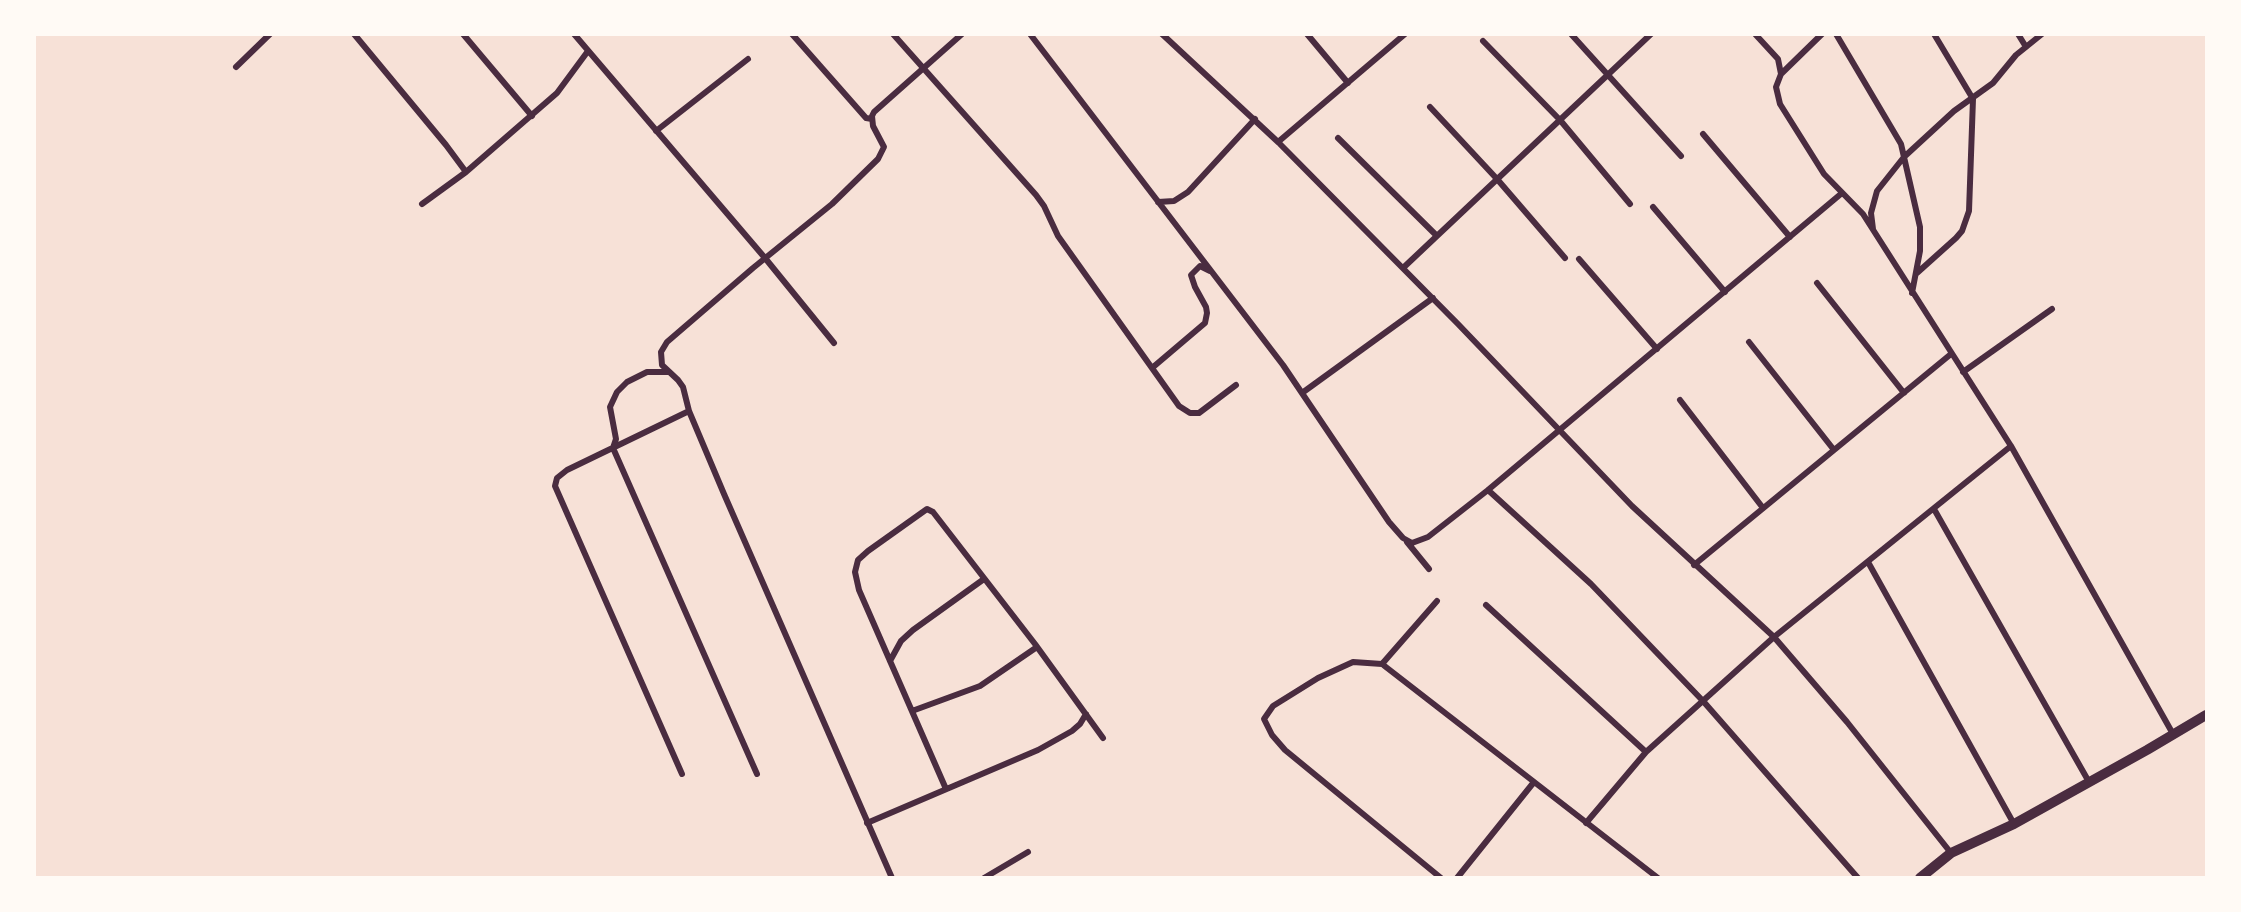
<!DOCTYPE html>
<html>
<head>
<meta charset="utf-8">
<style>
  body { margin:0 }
  #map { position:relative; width:2241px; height:912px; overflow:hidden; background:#f7e1d7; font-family:Lora,serif }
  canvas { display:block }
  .frame { position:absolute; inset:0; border:36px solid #fffaf5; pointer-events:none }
</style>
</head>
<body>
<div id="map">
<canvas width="2241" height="912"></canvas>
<div class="frame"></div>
</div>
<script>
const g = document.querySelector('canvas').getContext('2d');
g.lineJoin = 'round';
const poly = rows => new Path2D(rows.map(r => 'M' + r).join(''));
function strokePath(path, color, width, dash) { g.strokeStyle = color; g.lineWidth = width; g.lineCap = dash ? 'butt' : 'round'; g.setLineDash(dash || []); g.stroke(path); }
strokePath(poly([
  [354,34,446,145,466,172],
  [463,34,532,116],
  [574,34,765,258,834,343],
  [792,34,866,118,872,119],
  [893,34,1036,195,1044,206,1058,236,1179,406,1190,413,1199,413,1236,385],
  [1030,34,1283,365,1389,522,1403,538,1412,543,1428,537,1488,490,1842,193],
  [1162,34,1278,142,1458,324,1632,506,1774,637,1847,722,1951,853],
  [1307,34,1348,83],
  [1571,34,1681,156],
  [1755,34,1778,59,1781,74],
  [1822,34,1781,74,1776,87,1780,104,1824,174,1863,214,2011,446,2173,734],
  [1836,34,1901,144,1920,227,1920,251,1912,293],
  [2018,34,2026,47],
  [1483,41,1560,120,1630,204],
  [236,67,270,34],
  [1430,107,1497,179,1565,258],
  [656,131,748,59],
  [1703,134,1790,237],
  [1338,138,1437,236],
  [1278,142,1405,34],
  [1158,202,1174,201,1188,192,1255,119],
  [422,204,466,172,557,93,588,51],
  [1653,207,1725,292],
  [1873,229,1871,213,1877,191,1904,157,1954,111,1993,83,2016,55,2042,34],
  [1579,259,1657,349],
  [1403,268,1651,34],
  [1917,273,1956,238,1962,231,1969,211,1973,99,1934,34],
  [1817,283,1904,393],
  [1749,342,1834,450],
  [1152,368,1205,323,1207,313,1206,307,1195,287,1191,275,1200,266,1210,271],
  [668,372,647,372,627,382,617,392,610,407,616,439,613,448,757,774],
  [1963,372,2052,309],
  [1302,393,1433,298],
  [1680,400,1763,508],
  [1488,490,1591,584,1703,701,1858,878],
  [1934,509,2089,782],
  [1407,542,1429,569],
  [1868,562,2014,824],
  [1694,565,1951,354],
  [1486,605,1646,752],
  [890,661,901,641,913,630,984,579],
  [1382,664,1437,601],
  [912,711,980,686,1037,647],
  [682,774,555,486,557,478,567,470,689,411],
  [946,789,859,590,855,572,858,560,868,551,927,509,933,512,1035,644,1103,738],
  [867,823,1038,750,1072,731,1080,724,1086,714],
  [1586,823,1646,752,1774,637,2011,446],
  [892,878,724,494,689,411,683,387,678,380,662,365,661,352,667,342,753,268,832,204,878,159,884,147,873,126,872,116,874,112,962,34],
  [984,878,1028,852],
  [1441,878,1285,750,1272,735,1264,719,1273,706,1318,678,1353,662,1382,664,1658,878],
  [1457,878,1534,782]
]), '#4a2c40', 6);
strokePath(poly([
  [1920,878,1951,853,2014,824,2147,750,2206,715]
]), '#4a2c40', 10);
</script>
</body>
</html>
